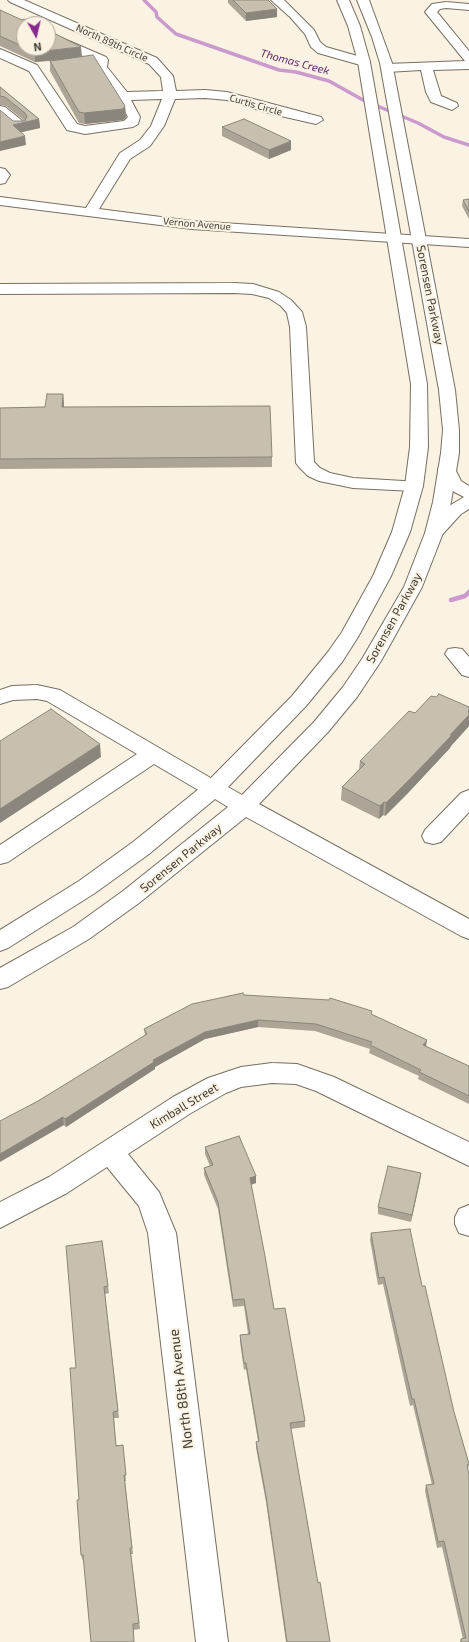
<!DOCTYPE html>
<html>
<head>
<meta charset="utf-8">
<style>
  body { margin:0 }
  #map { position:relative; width:469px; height:1642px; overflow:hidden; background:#faf2e2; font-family:"Exo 2",sans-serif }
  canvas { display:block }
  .north { position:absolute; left:16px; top:16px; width:40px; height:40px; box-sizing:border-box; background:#faf2e2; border:1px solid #afa99d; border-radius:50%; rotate:172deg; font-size:11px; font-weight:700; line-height:16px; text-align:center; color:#3f3c36 }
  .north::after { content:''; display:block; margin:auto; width:14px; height:18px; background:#892992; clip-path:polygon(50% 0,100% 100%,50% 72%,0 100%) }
</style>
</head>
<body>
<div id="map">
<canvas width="469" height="1642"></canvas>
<div class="north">N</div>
</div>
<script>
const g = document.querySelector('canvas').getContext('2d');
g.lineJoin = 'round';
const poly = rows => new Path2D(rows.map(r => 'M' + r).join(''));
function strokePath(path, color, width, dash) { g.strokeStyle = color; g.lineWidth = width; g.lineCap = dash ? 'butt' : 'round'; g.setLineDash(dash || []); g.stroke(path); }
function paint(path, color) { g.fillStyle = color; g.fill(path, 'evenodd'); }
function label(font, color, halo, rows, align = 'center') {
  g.font = font + ' "Exo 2",sans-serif'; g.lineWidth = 4; g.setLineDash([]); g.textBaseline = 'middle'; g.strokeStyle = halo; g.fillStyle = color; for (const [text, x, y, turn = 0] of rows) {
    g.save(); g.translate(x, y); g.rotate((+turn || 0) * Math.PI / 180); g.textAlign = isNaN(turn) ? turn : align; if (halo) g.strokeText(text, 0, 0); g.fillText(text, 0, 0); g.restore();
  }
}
strokePath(poly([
  [144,0,156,12,157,17,176,34,279,70,296,72,329,81,363,100,418,123,444,137,469,145]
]), '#ca9ace', 3.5);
strokePath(poly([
  [451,600,465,596,469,592]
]), '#ca9ace', 4.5);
const minor = poly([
  [8,0,24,0,157,58,173,76,176,91,205,90,227,92,321,117,323,120,316,124,272,114,227,100,205,98,175,99,164,126,150,146,130,159,99,209,192,221,469,239,469,247,192,229,0,205,0,197,86,208,120,153,140,140,151,126,162,99,131,100,140,117,138,124,133,127,85,134,67,130,29,71,0,58,0,49,37,65,77,124,85,126,124,121,128,117,117,97,95,67,96,62,48,40,48,32,106,57,108,60,107,67,127,92,163,91,161,77,149,64,10,2,8,0],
  [271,0,284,0,314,30,320,42,326,47,368,59,370,62,364,66,318,53,311,47,305,34,290,17,271,0],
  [446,2,469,4,469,10,446,8,440,9,437,12,469,51,469,69,433,70,441,96,457,103,458,106,452,110,431,102,426,92,421,70,387,72,381,68,387,64,465,61,425,12,432,4,446,2],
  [0,106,5,107,25,123,27,126,25,129,15,129,0,116,0,106],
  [0,168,5,169,10,175,5,183,0,184,0,168],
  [234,283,253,284,279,292,291,300,302,312,306,327,314,462,320,468,330,473,353,478,420,482,423,486,420,490,414,491,353,488,319,481,308,476,299,467,296,463,290,327,287,313,281,306,269,298,252,294,234,293,0,294,0,284,234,283],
  [447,464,453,465,461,481,469,486,469,509,461,514,440,537,434,538,428,537,425,533,428,529,449,506,464,497,447,488,444,484,438,469,441,465,447,464],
  [455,648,462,649,469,657,469,677,462,675,445,654,448,649,455,648],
  [37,685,60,690,221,784,224,789,221,794,213,797,205,794,154,764,8,862,0,864,0,845,137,754,47,701,37,699,13,700,0,704,0,690,12,686,37,685],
  [469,790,469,812,441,842,433,844,425,842,422,836,425,830,461,793,469,790],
  [272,1063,297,1064,334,1077,469,1142,469,1166,316,1091,296,1084,272,1083,241,1087,226,1093,191,1113,128,1154,159,1192,176,1233,228,1642,196,1642,148,1233,139,1206,107,1167,67,1193,0,1228,0,1202,49,1177,173,1097,208,1078,241,1067,272,1063],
  [469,1205,469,1236,459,1233,455,1224,455,1217,459,1209,469,1205]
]);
const major = poly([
  [337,0,349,0,360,26,370,62,427,384,428,447,423,486,410,532,391,576,358,637,342,662,306,706,228,787,242,795,314,722,343,687,362,659,404,587,425,533,433,502,441,453,443,430,439,390,380,63,372,37,357,0,369,0,392,63,455,390,459,430,459,453,451,502,443,533,422,587,381,661,357,697,328,732,259,804,469,919,469,939,461,936,246,817,139,903,89,939,8,987,0,989,0,968,73,927,123,891,228,807,215,799,149,854,95,893,8,948,0,951,0,930,79,881,133,842,205,784,292,696,328,652,342,632,373,576,392,532,405,486,410,447,411,384,358,62,348,26,337,0]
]);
strokePath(minor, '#777062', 2);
strokePath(major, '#777062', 2);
paint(minor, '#fff');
paint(major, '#fff');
paint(poly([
  [228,0,268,0,277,17,246,21,228,3],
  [0,10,24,24,24,48,48,48,81,57,125,106,126,117,123,120,85,124,79,123,50,71,50,61,35,62,0,46],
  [0,87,39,119,40,128,21,132,26,145,13,121,25,121,6,106,0,105],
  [222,127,291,150,269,159,222,136],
  [469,199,469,219,462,206,463,200],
  [63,394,64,407,272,457,272,467,0,469,0,408,45,407],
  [436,697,469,707,469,726,451,746,450,748,408,793,385,816,383,815,379,819,341,800,342,787,359,769,360,761,415,713],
  [244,995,371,1014,426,1047,469,1066,469,1104,418,1079,419,1076,369,1053,370,1049,315,1031,258,1027,205,1039,155,1067,155,1069,66,1127,38,1101,145,1036,144,1029],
  [205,1147,256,1176,256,1183,251,1185,274,1309,305,1421,305,1427,291,1429,318,1583,330,1642,286,1642,266,1502,256,1448,256,1442,258,1441,246,1369,244,1370,240,1342,240,1335,248,1334,244,1306,233,1307,218,1209,204,1175,204,1168,210,1166,205,1154],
  [421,1173,411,1222,378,1214,378,1207],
  [371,1233,422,1286,454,1412,469,1464,468,1469,469,1642,460,1642,461,1639,463,1639,442,1547,437,1548,425,1491,426,1485,432,1485,413,1405,410,1406,383,1284,378,1285,370,1240],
  [102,1241,109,1293,105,1294,119,1418,114,1418,116,1445,123,1445,126,1481,125,1481,133,1554,131,1554,140,1629,133,1630,134,1642,91,1642,84,1561,83,1561,81,1555,79,1500,76,1368]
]), '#aba497');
paint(poly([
  [277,9,277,17,246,21,246,13],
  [81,47,82,57,35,62,35,52],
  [125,106,126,117,123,120,85,124,84,113],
  [39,119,40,128,14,134,13,125],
  [25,136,26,145,0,151,0,142],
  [291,141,291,150,269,159,269,150],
  [63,394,64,404,63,417,62,407],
  [469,711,469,726,451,746,450,748,408,793,385,816,386,803,450,735],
  [100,744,101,757,0,823,0,809],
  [384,802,383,815,379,819,380,806],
  [258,1020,258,1027,205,1039,155,1067,155,1069,66,1127,65,1119,153,1060,205,1032],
  [427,1040,426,1047,423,1045],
  [63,1117,64,1125,0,1162,0,1154],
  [421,1173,420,1181,411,1222,412,1215],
  [256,1176,256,1183,250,1185,250,1178]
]), '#8b867b');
const building = poly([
  [233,0,268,0,277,9,246,13,233,0],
  [0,10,22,20,24,19,35,24,24,24,24,47,0,36,0,10],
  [48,30,81,47,35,52,26,48,48,48,48,30],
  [93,55,125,106,123,109,84,113,79,112,50,61,93,55],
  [0,87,39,119,13,125,25,136,0,142,0,110,13,121,25,121,27,116,25,113,5,97,0,96,0,87],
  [244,119,291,141,269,150,222,127,244,119],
  [469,199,469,211,463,200,469,199],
  [47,394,63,394,62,407,270,406,272,457,0,459,0,408,45,407,47,394],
  [439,694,469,707,469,711,468,712,469,713,469,715,450,735,452,735,409,780,386,803,384,802,380,806,342,787,365,764,360,761,409,711,415,713,431,696,436,697,439,694],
  [51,709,100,744,0,809,0,741,51,709],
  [243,993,244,995,329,1000,330,998,372,1011,371,1014,427,1040,423,1045,469,1066,469,1096,419,1072,421,1070,370,1045,372,1042,316,1024,258,1020,205,1032,153,1060,154,1062,65,1119,63,1117,0,1154,0,1121,38,1101,147,1034,144,1029,192,1004,243,993],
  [239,1136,256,1176,250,1178,265,1256,274,1309,285,1308,305,1421,290,1423,318,1583,320,1582,330,1642,287,1642,266,1496,256,1442,259,1441,246,1363,244,1363,240,1335,250,1334,244,1299,233,1300,218,1202,204,1168,213,1165,205,1147,239,1136],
  [388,1166,421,1173,412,1215,378,1207,388,1166],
  [410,1229,422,1286,425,1286,454,1412,469,1464,467,1465,469,1475,469,1642,461,1642,461,1639,466,1638,444,1541,438,1542,426,1485,434,1484,414,1399,412,1399,384,1277,379,1278,371,1233,410,1229],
  [102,1241,108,1286,104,1287,118,1411,113,1412,116,1446,123,1445,126,1475,124,1475,132,1548,130,1548,139,1623,133,1624,134,1642,91,1642,83,1555,81,1555,77,1500,79,1500,70,1368,76,1368,66,1246,102,1241]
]);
paint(building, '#c7bfb0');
strokePath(building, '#8b867b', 1);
label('10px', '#3f3c36', '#faf2e2', [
  ["North 89th Circle",112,43,24],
  ["Curtis Circle",256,105,16],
  ["Vernon Avenue",197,224,5]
]);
label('italic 11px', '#5f2565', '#faf2e2', [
  ["Thomas Creek",295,62,15]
]);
label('12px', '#3f3c36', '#faf2e2', [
  ["Sorensen Parkway",430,295,79],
  ["Sorensen Parkway",394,618,-61],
  ["Sorensen Parkway",181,858,-39],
  ["Kimball Street",184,1106,-31]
]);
label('14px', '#3f3c36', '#faf2e2', [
  ["North 88th Avenue",181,1389,-97]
]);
</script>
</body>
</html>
